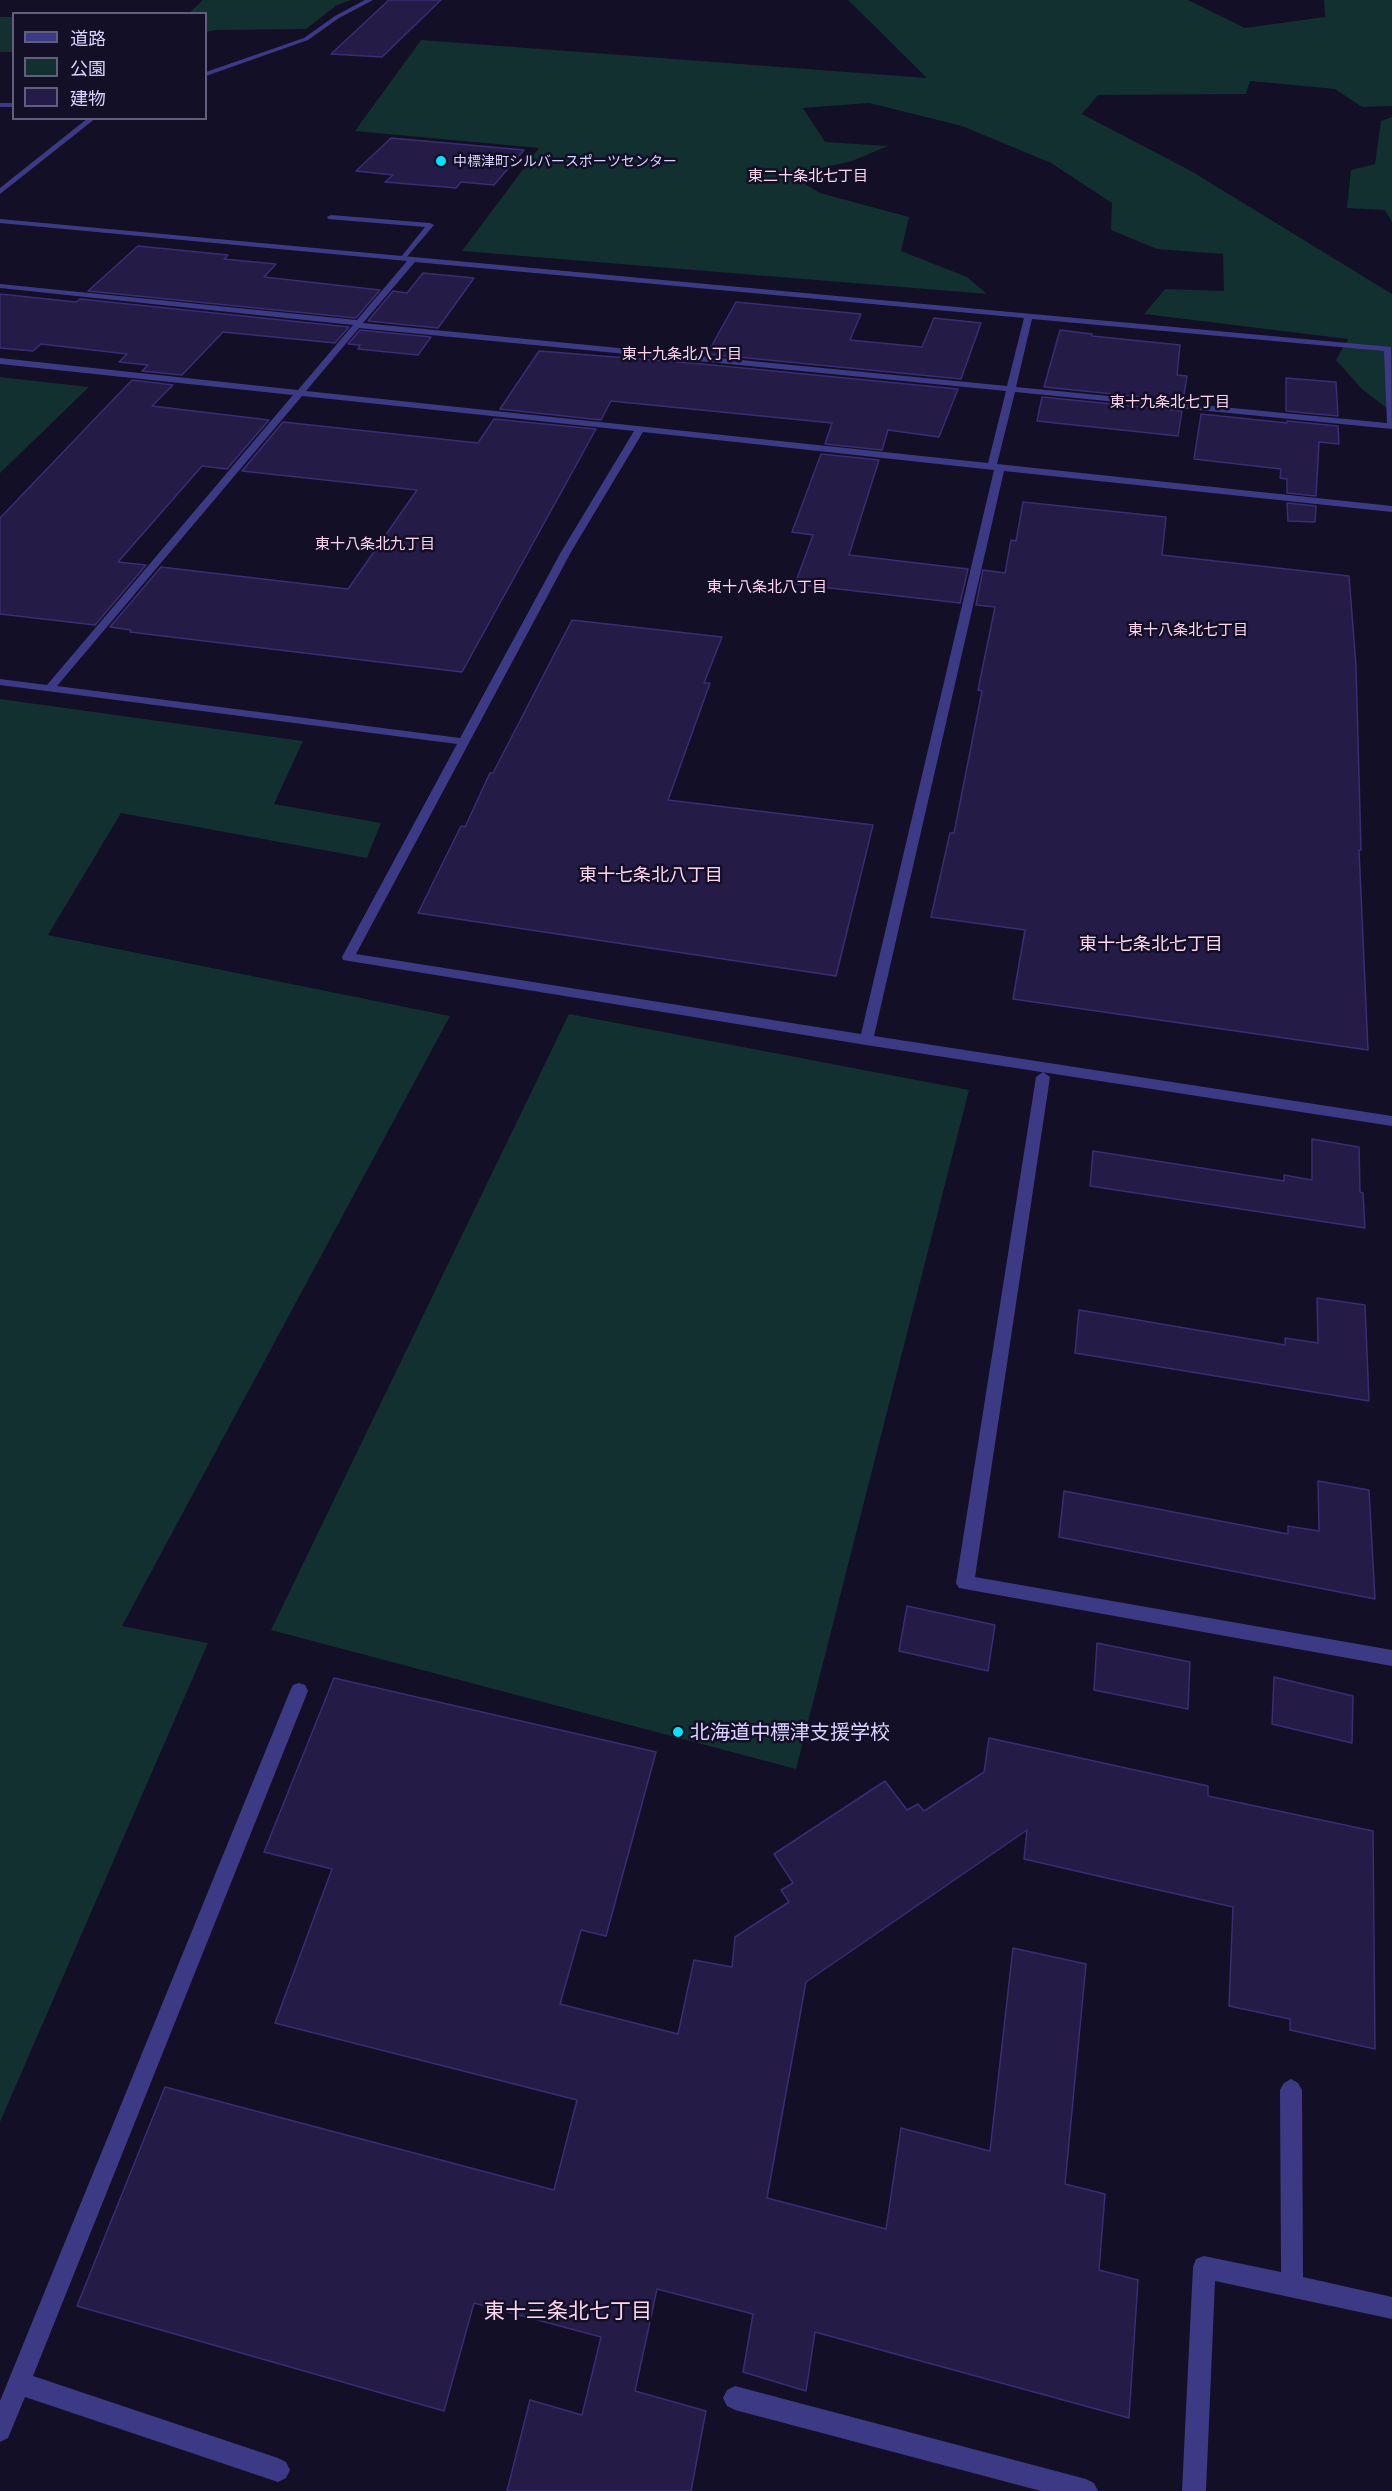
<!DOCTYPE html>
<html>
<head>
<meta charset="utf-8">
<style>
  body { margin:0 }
  #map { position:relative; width:1392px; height:2491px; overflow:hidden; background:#130f26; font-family:Commissioner,"Noto Sans JP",sans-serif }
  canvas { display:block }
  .legend { position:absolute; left:12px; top:12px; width:195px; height:108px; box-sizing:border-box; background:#130f26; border:2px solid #625e7d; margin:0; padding:8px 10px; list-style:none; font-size:18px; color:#d9d4ff }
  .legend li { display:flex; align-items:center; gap:12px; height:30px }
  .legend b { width:30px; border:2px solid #625e7d }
</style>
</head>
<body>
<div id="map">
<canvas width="1392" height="2491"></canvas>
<ul class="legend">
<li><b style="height:8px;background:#3d3a85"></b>道路</li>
<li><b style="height:16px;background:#12302f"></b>公園</li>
<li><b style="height:16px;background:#241b47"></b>建物</li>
</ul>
</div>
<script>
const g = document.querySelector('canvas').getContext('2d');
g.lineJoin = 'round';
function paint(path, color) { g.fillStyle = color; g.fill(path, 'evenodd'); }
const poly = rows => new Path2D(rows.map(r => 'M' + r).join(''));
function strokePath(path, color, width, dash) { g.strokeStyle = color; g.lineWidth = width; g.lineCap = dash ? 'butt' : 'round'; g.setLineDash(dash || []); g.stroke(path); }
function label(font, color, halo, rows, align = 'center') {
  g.font = font + ' Commissioner,"Noto Sans JP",sans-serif'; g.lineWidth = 5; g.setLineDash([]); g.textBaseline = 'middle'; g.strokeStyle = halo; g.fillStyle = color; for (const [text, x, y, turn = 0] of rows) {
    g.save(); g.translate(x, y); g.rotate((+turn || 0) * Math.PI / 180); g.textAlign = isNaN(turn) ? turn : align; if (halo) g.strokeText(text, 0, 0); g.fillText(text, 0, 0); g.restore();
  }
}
paint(poly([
  [203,0,351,0,337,5,306,29,216,30,206,32,206,14,189,13],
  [848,0,1188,0,1245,28,1325,17,1324,0,1392,0,1392,106,1362,107,1335,89,1250,81,1246,94,1098,95,1082,114,1191,171,1392,294,1392,412,1362,389,1336,360,1348,339,1144,314,1165,289,1224,291,1223,254,1157,249,1111,230,1112,203,1051,163,962,126,869,103,803,108,825,142,888,146,852,161,790,175,820,193,909,217,901,251,967,277,987,294,462,251,539,148,355,131,421,40,927,78],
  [0,17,13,17,13,52,0,52],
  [1392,117,1392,222,1385,210,1347,208,1351,170,1375,164,1381,121],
  [0,377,89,387,0,473],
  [0,699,303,741,274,804,381,823,367,858,121,813,48,935,450,1016,122,1626,208,1643,0,2122],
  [569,1014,969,1090,796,1769,271,1630]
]), '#12302f');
const building = poly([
  [389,0,441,0,382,57,331,54,389,0],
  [391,138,524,150,494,185,461,182,456,188,385,182,393,175,356,171,391,138],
  [138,246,228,255,224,259,276,264,264,277,380,290,356,318,88,291,138,246],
  [423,273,474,278,438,328,368,321,393,291,407,293,423,273],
  [0,294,76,302,80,299,349,327,335,343,223,332,182,375,142,371,148,365,119,362,127,354,41,344,33,351,0,348,0,294],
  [736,302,861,314,850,340,922,347,934,318,981,323,961,379,707,354,736,302],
  [360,330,431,337,418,355,358,349,360,345,348,344,360,330],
  [1060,330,1092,334,1092,336,1180,345,1177,375,1187,376,1183,401,1044,387,1060,330],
  [539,351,702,364,958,389,939,437,888,430,882,450,825,444,832,423,611,401,601,420,500,409,539,351],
  [1286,378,1336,382,1338,416,1286,411,1286,378],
  [132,380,173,385,152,406,269,420,227,469,202,466,118,562,146,565,95,625,0,614,0,518,132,380],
  [1042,397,1182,411,1178,436,1037,421,1042,397],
  [1201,414,1287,423,1287,421,1338,426,1339,444,1319,442,1316,496,1287,493,1287,479,1280,478,1281,469,1194,459,1201,414],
  [494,419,596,429,462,672,130,632,131,630,110,627,161,567,348,589,417,490,242,471,283,422,478,443,494,419],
  [821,454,879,460,849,555,968,569,960,603,795,584,813,535,792,532,821,454],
  [1023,502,1166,517,1162,555,1349,576,1356,666,1361,850,1359,850,1368,1050,1013,999,1025,930,931,917,950,833,954,833,982,691,978,690,995,607,976,605,983,570,1005,573,1011,540,1016,541,1023,502],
  [1287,503,1316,506,1315,522,1288,521,1287,503],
  [572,620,722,637,704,683,710,683,668,800,873,825,836,976,418,913,461,826,465,827,490,773,493,773,572,620],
  [1312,1139,1359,1147,1360,1192,1363,1193,1365,1228,1090,1186,1093,1151,1284,1181,1284,1175,1312,1180,1312,1139],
  [1317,1298,1365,1305,1369,1401,1075,1353,1079,1310,1285,1345,1285,1338,1318,1343,1317,1298],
  [1318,1481,1369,1490,1375,1599,1059,1537,1064,1491,1288,1534,1288,1526,1319,1531,1318,1481],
  [907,1606,995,1625,988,1671,899,1651,907,1606],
  [1097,1643,1190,1662,1188,1709,1094,1690,1097,1643],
  [1274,1677,1353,1696,1352,1743,1272,1724,1274,1677],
  [334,1678,656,1752,606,1936,581,1930,560,2004,678,2034,694,1960,732,1967,735,1937,789,1902,781,1890,793,1883,774,1854,885,1781,907,1810,918,1804,924,1811,984,1772,989,1738,1208,1786,1208,1796,1373,1831,1375,2049,1290,2030,1290,2019,1229,2006,1233,1907,1024,1859,1027,1830,806,1982,767,2198,886,2229,901,2128,990,2151,1013,1948,1086,1964,1065,2184,1105,2194,1099,2270,1138,2280,1129,2418,815,2332,806,2391,743,2372,753,2314,657,2289,635,2391,706,2411,691,2491,507,2491,530,2400,582,2415,601,2337,474,2303,444,2411,77,2306,165,2087,554,2190,577,2100,275,2023,332,1869,264,1852,334,1678]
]);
paint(building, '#241b47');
strokePath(building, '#3b2d73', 1.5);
paint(poly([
  [88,118,96,118,0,194,0,188,88,118],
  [331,215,430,223,434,225,405,259,401,257,425,227,328,219,327,217,331,215],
  [1043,1072,1050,1077,975,1577,1392,1650,1392,1666,959,1588,956,1583,1036,1077,1043,1072],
  [299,1683,305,1685,308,1691,33,2376,278,2458,286,2462,290,2470,286,2478,278,2482,25,2397,8,2438,0,2442,0,2401,290,1691,293,1685,299,1683],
  [1291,2079,1298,2083,1302,2090,1303,2277,1392,2297,1392,2319,1215,2281,1206,2491,1182,2491,1193,2267,1196,2259,1204,2256,1281,2272,1280,2090,1284,2083,1291,2079],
  [735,2386,1086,2479,1094,2483,1098,2491,1041,2491,735,2410,727,2406,723,2398,727,2390,735,2386]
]), '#3d3a85');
paint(poly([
  [365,0,373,0,339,18,308,40,206,76,206,72,304,38,335,16,365,0],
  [0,103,14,103,14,107,0,107,0,103],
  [0,219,1391,347,1392,429,1015,392,997,464,1392,506,1392,512,1004,471,874,1036,1392,1116,1392,1126,866,1045,343,960,342,957,457,744,0,685,0,679,47,685,293,395,0,364,0,358,298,390,353,325,0,288,0,284,357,320,407,261,0,223,0,219],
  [415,262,1024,318,1007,386,363,323,415,262],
  [1032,319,1384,351,1387,423,1016,387,1032,319],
  [359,328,1006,391,988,463,306,391,359,328],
  [302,396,634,431,561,552,460,738,57,686,302,396],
  [643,432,994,470,861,1034,356,954,571,552,643,432]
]), '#3d3a85');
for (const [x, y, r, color] of [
  [441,161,6,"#00e5ff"],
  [678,1732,6,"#00e5ff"]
]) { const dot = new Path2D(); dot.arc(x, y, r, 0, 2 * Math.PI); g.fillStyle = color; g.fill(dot); strokePath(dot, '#130f26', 2); }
label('14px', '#d9d4ff', '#130f26', [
  ["中標津町シルバースポーツセンター",453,161]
], 'left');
label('15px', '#ffd6f0', '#130f26', [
  ["東二十条北七丁目",808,176],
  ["東十九条北八丁目",682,354],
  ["東十九条北七丁目",1170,402],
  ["東十八条北九丁目",375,544],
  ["東十八条北八丁目",767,587],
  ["東十八条北七丁目",1188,630]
]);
label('18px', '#ffd6f0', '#130f26', [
  ["東十七条北八丁目",651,875],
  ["東十七条北七丁目",1151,944]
]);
label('20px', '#d9d4ff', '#130f26', [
  ["北海道中標津支援学校",690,1732]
], 'left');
label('21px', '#ffd6f0', '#130f26', [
  ["東十三条北七丁目",568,2311]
]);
</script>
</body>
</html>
